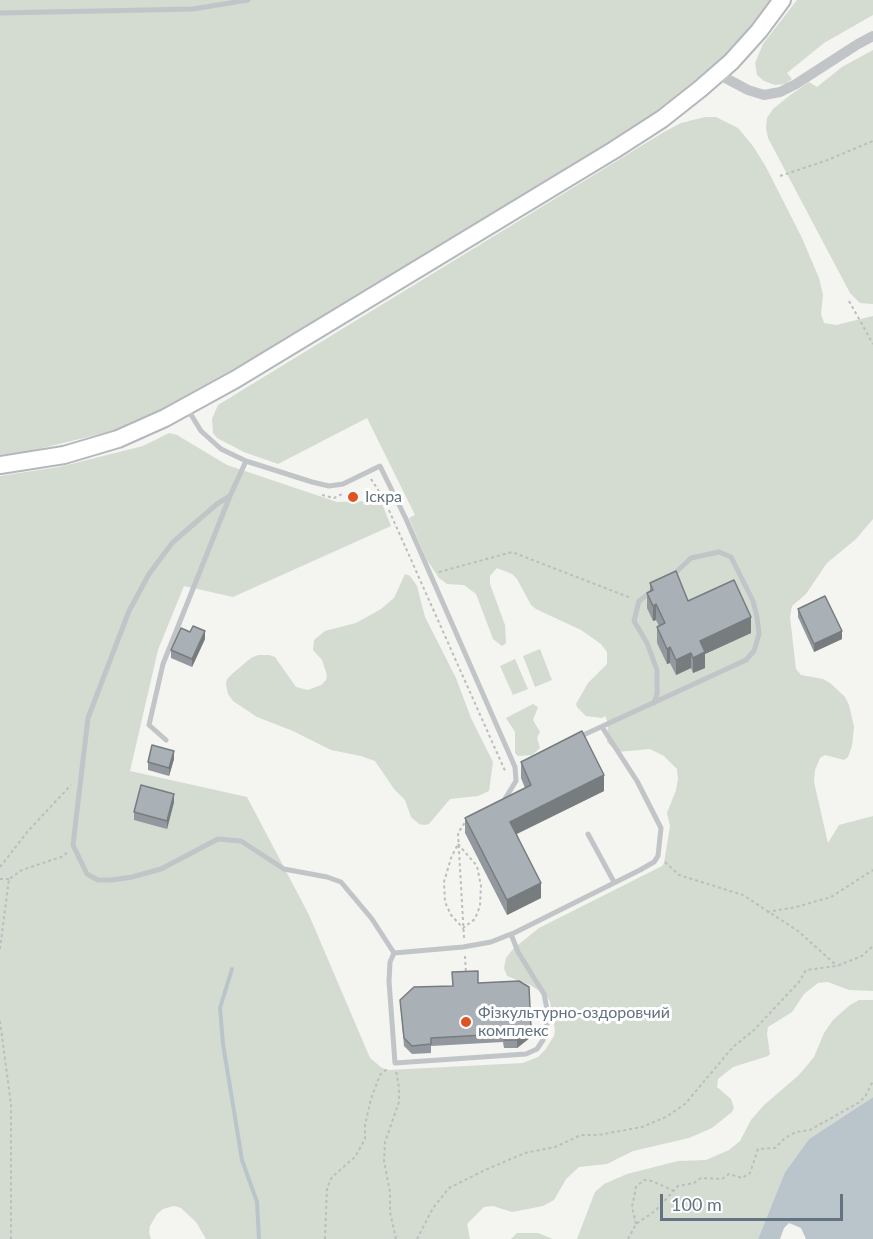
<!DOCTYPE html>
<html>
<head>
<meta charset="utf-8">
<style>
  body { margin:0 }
  #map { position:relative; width:873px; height:1239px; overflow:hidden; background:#f4f4f0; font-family:Lato,sans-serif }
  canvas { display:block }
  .scale { position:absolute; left:660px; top:1194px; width:183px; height:27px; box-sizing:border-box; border:3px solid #637381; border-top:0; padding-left:8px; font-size:18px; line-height:21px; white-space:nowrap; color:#637381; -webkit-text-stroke:4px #fff; paint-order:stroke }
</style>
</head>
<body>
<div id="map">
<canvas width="873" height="1239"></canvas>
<div class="scale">100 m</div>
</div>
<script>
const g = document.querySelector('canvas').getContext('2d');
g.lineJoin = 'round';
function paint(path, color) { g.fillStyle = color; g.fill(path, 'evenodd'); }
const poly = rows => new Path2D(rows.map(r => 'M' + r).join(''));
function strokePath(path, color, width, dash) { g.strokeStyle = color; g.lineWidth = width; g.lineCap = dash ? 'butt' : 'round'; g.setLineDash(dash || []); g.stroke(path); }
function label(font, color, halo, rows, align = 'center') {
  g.font = font + ' Lato,sans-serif'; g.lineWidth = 6; g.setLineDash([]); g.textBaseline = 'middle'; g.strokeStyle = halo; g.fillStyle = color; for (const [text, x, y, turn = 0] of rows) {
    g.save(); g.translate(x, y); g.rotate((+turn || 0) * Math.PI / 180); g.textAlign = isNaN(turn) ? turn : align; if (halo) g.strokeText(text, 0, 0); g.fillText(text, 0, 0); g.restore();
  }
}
paint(poly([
  [0,0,772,0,732,49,697,82,640,127,321,320,153,414,117,430,26,452,0,455],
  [797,0,873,0,873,15,824,43,787,73,792,79,785,84,775,85,764,81,757,75,755,63,763,44],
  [873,50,873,304,860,303,850,293,768,138,766,128,767,118,773,109,789,96,809,82,817,87,842,67],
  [705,117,716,117,738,128,753,146,766,167,802,238,819,278,823,295,821,314,824,323,836,325,873,316,873,519,856,539,827,563,806,594,792,606,790,617,796,669,801,675,823,679,830,683,845,697,849,705,854,727,852,746,848,757,844,760,825,755,820,758,815,770,814,782,828,843,839,825,873,816,873,991,849,990,828,982,818,983,804,994,792,1012,768,1027,767,1034,770,1054,768,1056,733,1067,718,1079,717,1087,731,1099,734,1108,732,1112,712,1128,689,1138,633,1151,607,1164,579,1167,566,1179,554,1200,543,1206,512,1212,493,1206,484,1207,467,1224,470,1239,206,1239,196,1222,181,1208,174,1206,163,1209,157,1214,150,1226,149,1232,151,1239,0,1239,0,476,59,467,143,446,169,433,177,435,227,465,337,502,381,501,391,526,233,597,184,586,158,650,130,771,247,797,309,915,370,1058,382,1068,389,1070,523,1063,538,1057,545,1050,554,1036,555,1030,550,1002,546,995,530,985,507,976,504,968,506,958,513,949,539,928,662,866,664,863,670,826,667,813,676,790,678,779,677,769,664,756,650,749,617,752,607,742,608,723,605,716,602,718,586,716,577,707,576,704,588,683,607,664,607,652,601,644,581,630,536,609,531,605,517,579,512,574,497,568,490,576,490,584,505,625,506,643,502,646,493,639,476,594,464,585,447,584,439,578,427,560,409,518,415,515,367,418,278,464,244,452,217,438,213,433,212,419,218,405,664,132,681,123],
  [405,574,410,576,417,586,425,617,456,678,471,718,493,762,489,791,478,796,450,799,429,824,425,825,419,824,411,817,405,800,394,789,375,761,361,756,331,750,293,731,257,717,233,701,228,694,226,685,227,679,233,673,251,658,258,655,269,655,275,657,296,687,308,690,321,685,326,680,327,675,322,660,313,650,314,640,325,631,356,623,381,609,394,598],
  [540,649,552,680,535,687,523,656],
  [515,659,528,689,513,695,500,666],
  [533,704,538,707,533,720,540,732,537,738,540,748,532,755,518,756,515,753,515,732,506,718],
  [859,1000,873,1000,873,1097,809,1139,785,1172,758,1239,577,1239,595,1192,604,1184,627,1174,678,1161,706,1160,729,1150,740,1141,751,1120,764,1105,799,1075,814,1057,824,1033,833,1020,850,1005],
  [517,1233,538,1233,553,1239,511,1239]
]), '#d4dbd1');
paint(poly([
  [873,1097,873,1239,806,1239,801,1228,789,1223,784,1228,780,1239,758,1239,785,1172,809,1139]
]), '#bac5cb');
strokePath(poly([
  [232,969,220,1008,223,1044,242,1160,257,1202,259,1239]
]), '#bac5cb', 4);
const primary = poly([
  [0,465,64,455,118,439,165,418,236,379,614,150,662,119,700,89,731,62,759,31,782,0]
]);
strokePath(primary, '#b4b8bc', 20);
strokePath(poly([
  [780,176,825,161,873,141],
  [849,301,873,344],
  [371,479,384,499,506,773],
  [322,495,334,498,342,494],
  [439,572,512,552,631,598],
  [458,844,477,866,481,886,480,906,475,919,463,928,451,915,445,902,444,882,451,858,458,844],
  [665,862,679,875,743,895,798,931,837,966],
  [0,867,28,831,71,785],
  [0,879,9,879],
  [767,912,796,907,831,897,873,870],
  [464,938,458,833,466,821],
  [0,949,9,879,22,870,64,856,67,852],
  [465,956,466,974],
  [0,1021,11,1105,11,1239],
  [636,1224,632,1207,636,1187,644,1180,652,1181,674,1191],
  [325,1239,327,1188,332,1177,355,1157,365,1139,365,1125,371,1099,380,1075,388,1068],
  [396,1239,390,1212,390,1192,384,1161,385,1142,399,1102,399,1088,396,1070],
  [417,1239,433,1208,449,1188,485,1170,525,1153,555,1147,581,1135,598,1135,642,1127,666,1117,685,1104,733,1047,754,1030,799,982,806,970,837,966,862,956,873,946],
  [628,1239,636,1224,655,1211,678,1186,694,1183,701,1178,722,1179,729,1174,742,1178,750,1173,758,1149,775,1148,785,1138,796,1132,810,1130,858,1103,865,1097,873,1081]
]), '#bbbdbf', 2, [3, 3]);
strokePath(poly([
  [0,13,193,9,248,0],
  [187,408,201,431,221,449,246,461,312,482,329,486,343,484,380,466,406,519,515,767,516,781,503,802],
  [246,461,230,496,217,504,173,542,149,574,129,611,88,718,73,845,87,874,98,880,112,880,132,877,161,869,218,839,241,841,284,869,327,877,341,882,372,919,394,953],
  [652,591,639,601,634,621,647,643,657,670,657,694,654,703],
  [579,737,746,660,754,651,759,634,757,617,753,601,731,557,719,552,691,558,671,577],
  [166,740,149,725,163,664,230,496],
  [588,834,614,882],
  [511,934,518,952,544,994,547,1009,547,1024,543,1040,537,1049,526,1054,395,1063,389,981,390,962,394,953,463,947,491,942,511,934,514,933,640,870,654,862,658,856,661,828,637,781,602,727]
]), '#c1c5c8', 5);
strokePath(poly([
  [718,74,748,90,764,95,780,92,796,84,858,44,873,36]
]), '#c1c5c8', 10);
strokePath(primary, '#fff', 16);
paint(poly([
  [650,583,688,601,751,633,705,654,705,668,693,673,691,668,676,675,670,663,667,664,657,643,657,627,659,626,656,620,653,621,647,608,647,593,650,591],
  [798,609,842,639,814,652,798,617],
  [205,639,192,667,171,658,171,650],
  [174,759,169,776,148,770,148,762],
  [521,762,604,791,517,834,541,898,507,915,465,833,465,818,525,788,521,778],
  [174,802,167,829,134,820,134,812],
  [478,983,531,1037,517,1048,504,1048,503,1042,431,1046,431,1053,412,1054,404,1046,400,1000,453,986]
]), '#92989d');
paint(poly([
  [656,604,656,620,653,621,653,606],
  [751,617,751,633,705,654,705,668,693,673,693,658,700,641],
  [205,631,205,639,192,667,192,659],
  [842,631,842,639,814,652,814,644],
  [670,647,670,663,667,664,667,649],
  [691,653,691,668,676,675,676,660],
  [174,751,174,759,169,776,169,768],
  [604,775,604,791,510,837,510,822],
  [174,794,174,802,167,829,167,821],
  [541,883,541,898,507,915,507,900],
  [531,1029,531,1037,517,1048,517,1040]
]), '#777c7f');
const building = poly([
  [676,571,688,601,734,580,751,617,700,641,705,652,693,658,691,653,676,660,670,647,667,649,657,627,665,623,656,604,653,606,647,593,653,590,650,583,676,571],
  [825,596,842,631,814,644,798,609,825,596],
  [193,626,205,631,192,659,171,650,181,628,190,632,193,626],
  [582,731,604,775,510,822,541,883,507,900,465,818,531,785,521,762,582,731],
  [152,745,174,751,169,768,148,762,152,745],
  [141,785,174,794,167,821,134,812,141,785],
  [478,971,478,983,519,981,529,987,531,1029,517,1040,504,1040,503,1034,431,1038,431,1044,412,1046,404,1038,400,1000,414,987,453,986,452,972,478,971]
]);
paint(building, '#aab1b6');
strokePath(building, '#777c7f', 1.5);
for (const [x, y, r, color] of [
  [353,497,6,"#e15222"],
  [466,1022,6,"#e15222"]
]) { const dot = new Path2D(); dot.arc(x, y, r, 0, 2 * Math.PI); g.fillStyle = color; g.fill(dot); strokePath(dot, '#fff', 2); }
label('16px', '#637381', '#fff', [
  ["Іскра",365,497],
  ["Фізкультурно-оздоровчий",478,1013],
  ["комплекс",478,1031]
], 'left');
</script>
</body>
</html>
